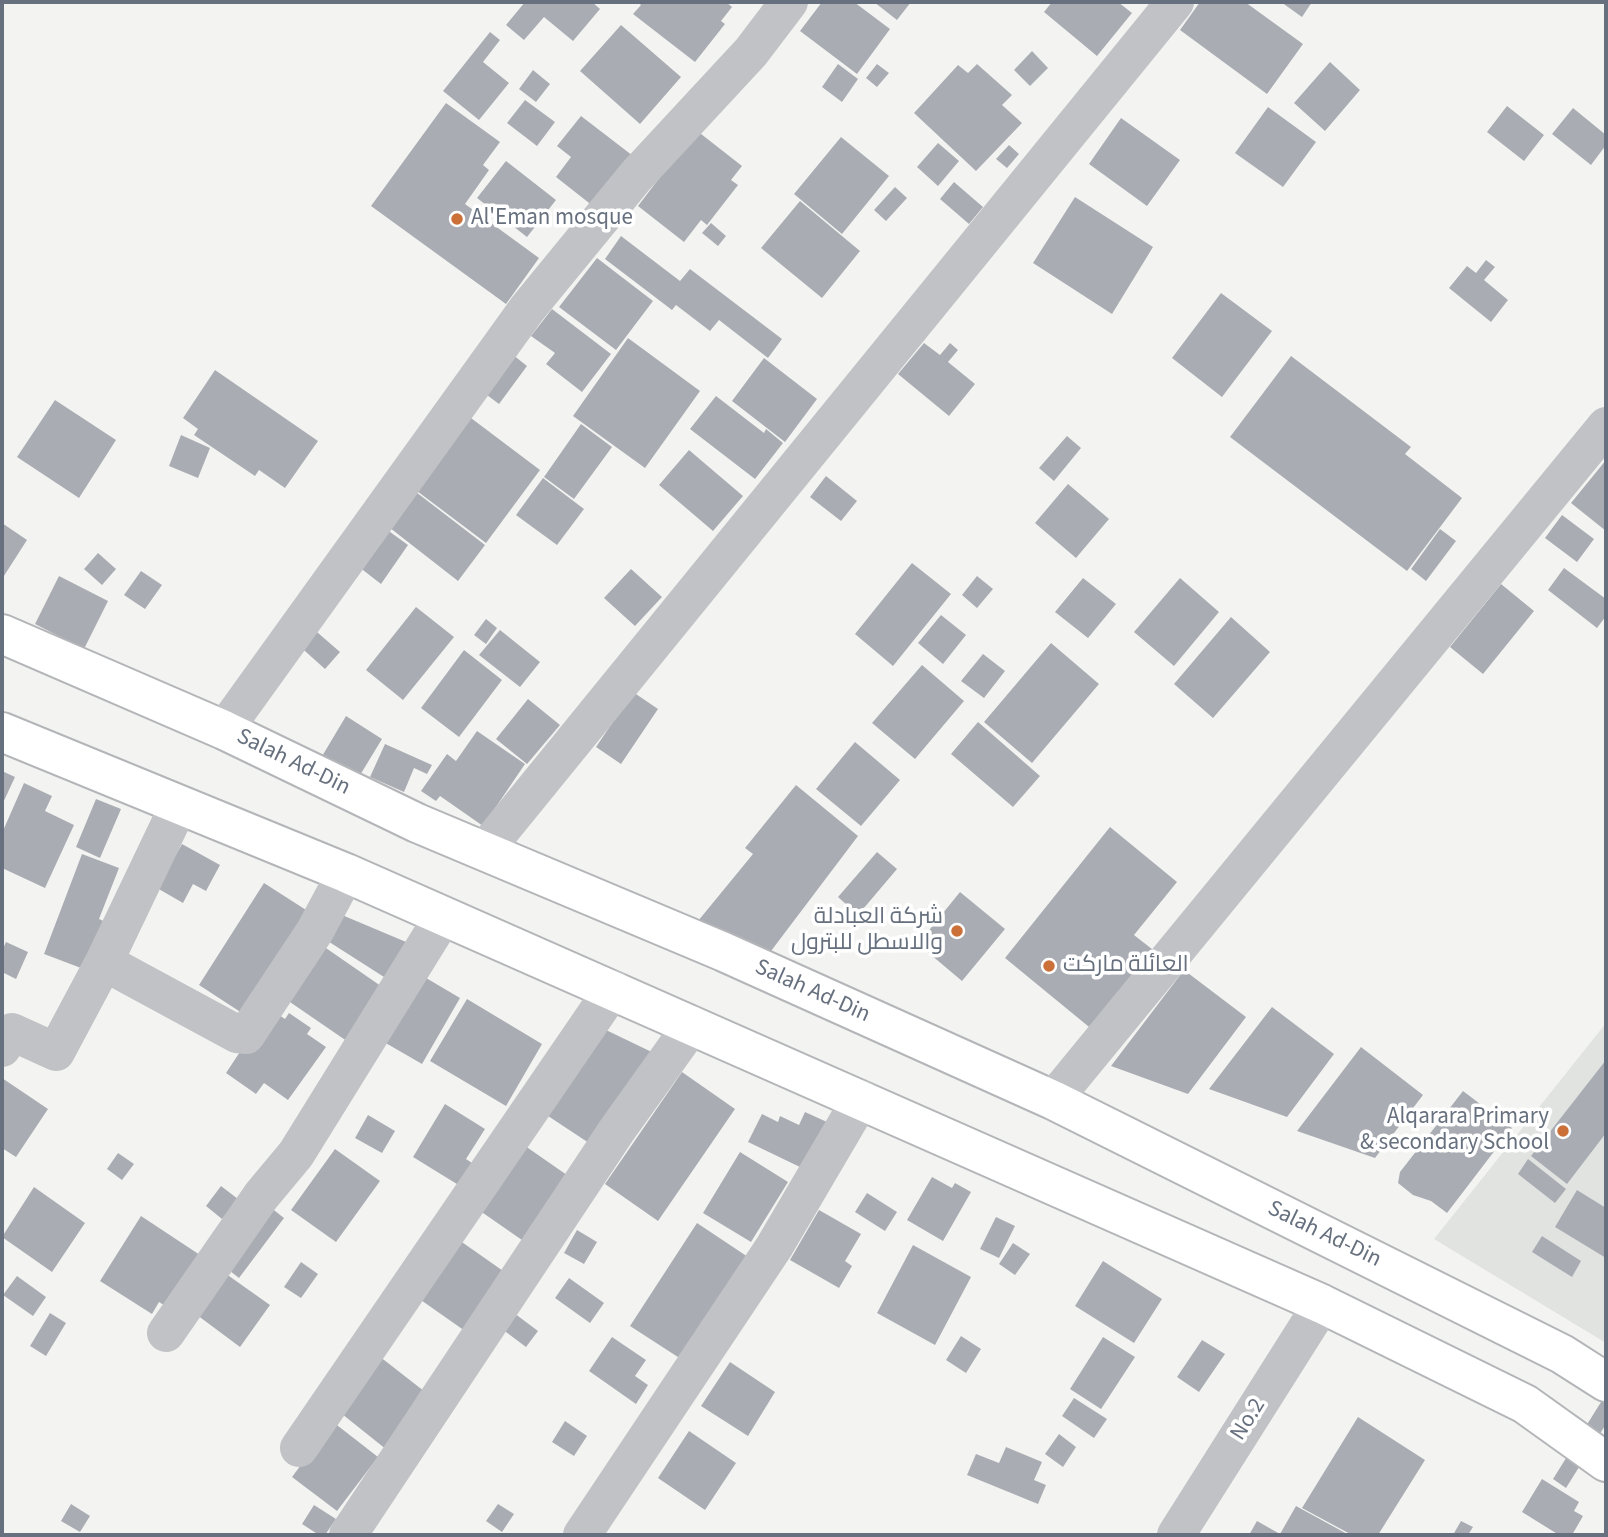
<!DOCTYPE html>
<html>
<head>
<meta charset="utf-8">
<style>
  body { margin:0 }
  #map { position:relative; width:1608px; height:1537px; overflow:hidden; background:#f3f4f1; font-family:"Source Sans 3",sans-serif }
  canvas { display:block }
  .frame { position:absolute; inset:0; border:4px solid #67707e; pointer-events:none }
</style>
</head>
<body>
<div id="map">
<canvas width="1608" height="1537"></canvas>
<div class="frame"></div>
</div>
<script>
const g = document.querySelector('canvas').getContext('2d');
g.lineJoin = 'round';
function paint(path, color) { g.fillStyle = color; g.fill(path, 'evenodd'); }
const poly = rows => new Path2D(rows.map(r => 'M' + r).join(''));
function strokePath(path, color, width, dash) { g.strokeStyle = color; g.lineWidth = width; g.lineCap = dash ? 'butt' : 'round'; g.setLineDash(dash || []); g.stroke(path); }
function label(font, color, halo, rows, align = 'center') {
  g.font = font + ' "Source Sans 3",Cairo,sans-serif'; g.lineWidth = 7; g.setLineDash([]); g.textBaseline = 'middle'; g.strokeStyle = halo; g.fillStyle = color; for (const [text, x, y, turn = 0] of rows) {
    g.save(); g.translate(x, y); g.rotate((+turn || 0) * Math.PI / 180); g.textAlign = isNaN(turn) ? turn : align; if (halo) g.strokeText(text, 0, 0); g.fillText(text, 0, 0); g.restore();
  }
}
paint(poly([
  [1606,1023,1606,1343,1434,1239]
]), '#e1e3e1');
paint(poly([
  [525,2,592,2,600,9,573,41,544,17,524,40,506,25],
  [637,2,726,2,732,7,721,21,725,24,695,62,633,14,641,5],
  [822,2,854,2,890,29,857,74,800,31],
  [874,2,911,2,897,20],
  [1052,2,1118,2,1132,13,1097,56,1044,12],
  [1200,2,1245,2,1303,44,1267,94,1180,30],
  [1281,2,1312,2,1302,17],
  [621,25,681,77,640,124,580,71],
  [490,32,500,40,483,62,509,83,479,120,443,91],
  [1032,51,1048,68,1030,86,1014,70],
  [1330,62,1360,90,1325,131,1294,103],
  [838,64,858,79,842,102,822,87],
  [877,64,889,73,877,87,866,78],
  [977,64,1012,95,1002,105,1022,123,976,171,914,113,958,65,968,73],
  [533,70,550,84,536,102,519,89],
  [525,100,555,122,537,146,507,123],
  [446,103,500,142,483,165,489,170,465,204,539,258,506,304,371,206],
  [1507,106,1544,135,1524,161,1487,132],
  [1268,107,1316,142,1283,187,1235,153],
  [1573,108,1606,135,1606,145,1591,165,1552,134],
  [581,116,637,159,598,210,556,177,571,157,557,146],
  [1121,118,1180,160,1147,206,1089,164],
  [696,130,742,166,731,180,738,185,707,225,701,220,684,242,638,206],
  [841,137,889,176,842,234,794,194],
  [938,143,959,161,938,186,917,167],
  [1009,145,1019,154,1007,168,996,159],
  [506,161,556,200,527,237,477,198],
  [954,182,983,207,969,224,940,199],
  [895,187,907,198,886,221,874,210],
  [1075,197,1153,247,1112,314,1033,263],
  [800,201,860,251,822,298,761,248],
  [711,223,726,236,718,246,702,233],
  [621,236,680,281,690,269,782,339,768,358,719,320,710,331,676,305,672,310,605,259],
  [597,258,653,301,616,350,559,307],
  [1486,260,1495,267,1484,280,1508,300,1491,322,1449,288,1467,266,1476,273],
  [1221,293,1272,331,1222,397,1172,358],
  [552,309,611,354,582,392,546,364,555,353,531,336],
  [628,338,700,391,645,468,573,416],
  [924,343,940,355,950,343,958,350,948,362,975,384,949,416,898,374],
  [512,354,527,366,499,404,483,392],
  [1291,356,1411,447,1405,454,1462,498,1407,571,1230,437],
  [764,358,817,399,785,442,732,401],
  [215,370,318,441,285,488,259,470,255,476,194,435,198,429,183,418],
  [716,396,764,433,766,429,783,443,755,479,690,429],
  [55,400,116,440,79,498,17,457],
  [467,415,540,470,486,543,413,488],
  [581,424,612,447,574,499,544,477],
  [181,435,210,448,198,478,169,466],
  [1067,436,1081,448,1054,481,1039,468],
  [689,450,743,496,713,531,659,485],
  [1606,460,1606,531,1571,503],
  [826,476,857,501,841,521,810,497],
  [543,478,584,509,557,545,516,515],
  [1068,484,1109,519,1076,558,1035,523],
  [412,489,485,545,458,581,385,524],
  [1562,515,1594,539,1577,562,1545,538],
  [2,523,27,540,2,579],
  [386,529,408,545,381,584,359,567],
  [1440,529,1456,541,1426,581,1411,569],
  [98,553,116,569,102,585,84,569],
  [912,563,951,594,893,666,855,634],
  [1564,568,1606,599,1606,616,1597,628,1548,590],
  [631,569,662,597,635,626,604,598],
  [141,571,162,585,145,609,124,595],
  [59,576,108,601,84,649,35,624],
  [977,576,993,589,977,608,962,595],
  [1083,578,1116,604,1088,638,1055,612],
  [1180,578,1219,612,1174,666,1134,632],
  [1501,584,1534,611,1483,674,1450,647],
  [416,607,454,637,403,700,366,670],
  [941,615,966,635,943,664,918,643],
  [1231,617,1270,652,1213,718,1174,684],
  [486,619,497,628,486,644,474,635],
  [310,626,340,652,325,669,296,643],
  [500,630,540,662,520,687,479,655],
  [1051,643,1099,684,1032,763,984,722],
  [464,650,502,680,459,737,421,708],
  [983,654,1005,671,984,698,961,681],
  [922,665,964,701,915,759,872,723],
  [633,692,658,709,621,764,596,747],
  [528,699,560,725,527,764,496,739],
  [346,716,382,739,354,785,318,763],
  [978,722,1040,776,1013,807,951,754],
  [477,731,525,764,483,826,440,796,436,801,421,791,447,754,456,761],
  [855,742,900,780,861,826,816,789],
  [385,744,432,765,427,774,414,768,404,792,370,777],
  [2,771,15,777,2,805],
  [24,783,52,796,45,811,74,825,45,888,2,868,2,833],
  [796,785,858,836,765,959,698,921,753,854,745,848],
  [96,799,121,809,100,858,76,847],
  [1110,827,1177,882,1134,935,1157,953,1094,1031,1005,958],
  [182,844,220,865,206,891,193,884,183,903,157,888],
  [877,852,897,869,858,915,838,897],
  [82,854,119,868,99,919,108,923,89,971,44,954],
  [264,883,317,917,245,1015,199,985],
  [960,892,1005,929,962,981,918,944],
  [342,915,418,947,395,984,323,938],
  [6,942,28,952,16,979,2,972,2,951],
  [323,946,391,993,354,1046,287,1000],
  [1184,970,1246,1017,1188,1094,1111,1066],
  [416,972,460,998,422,1064,377,1038],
  [467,999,542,1044,506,1106,430,1061],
  [1272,1007,1334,1054,1287,1117,1209,1089],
  [269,1008,285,1019,289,1013,311,1028,307,1034,326,1047,288,1100,264,1083,256,1094,226,1073],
  [606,1030,660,1056,598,1149,539,1110],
  [1361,1047,1423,1095,1375,1158,1297,1131],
  [1606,1060,1606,1133,1567,1184,1531,1156],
  [682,1072,735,1109,658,1221,605,1184],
  [2,1078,48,1109,16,1157,2,1148],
  [1463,1091,1512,1128,1447,1213,1431,1201,1413,1195,1398,1183,1400,1172],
  [445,1104,485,1129,466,1159,478,1167,465,1189,413,1157],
  [805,1112,838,1127,802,1168,748,1142,762,1114,778,1122,780,1116,799,1125],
  [368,1115,395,1131,382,1153,355,1138],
  [518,1141,577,1182,532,1247,473,1206],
  [335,1149,380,1181,336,1242,291,1210],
  [740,1152,788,1182,751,1242,703,1213],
  [118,1153,134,1164,122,1180,107,1169],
  [1528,1159,1566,1189,1555,1203,1518,1174],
  [932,1177,952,1188,955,1183,971,1192,943,1241,907,1220],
  [221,1186,238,1199,222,1219,206,1206],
  [34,1187,85,1223,52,1272,2,1237],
  [1577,1190,1606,1208,1606,1258,1555,1227],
  [867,1193,897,1212,885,1231,855,1212],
  [270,1207,284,1218,239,1278,225,1267],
  [819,1210,861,1234,845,1261,852,1266,839,1288,790,1260],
  [141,1216,200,1255,167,1307,159,1302,152,1314,100,1281],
  [996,1217,1015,1226,999,1258,980,1249],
  [697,1223,748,1257,681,1359,630,1326],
  [577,1230,597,1242,584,1264,564,1253],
  [1542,1236,1581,1261,1572,1277,1532,1252],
  [459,1240,506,1273,465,1331,418,1298],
  [1013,1243,1030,1254,1015,1275,999,1264],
  [913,1245,971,1277,935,1345,877,1313],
  [1103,1261,1162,1299,1134,1343,1075,1306],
  [301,1262,318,1274,301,1298,284,1287],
  [222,1271,270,1305,240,1347,193,1312],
  [17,1276,46,1297,33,1316,3,1295],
  [569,1278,604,1303,590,1323,555,1298],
  [50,1313,66,1323,46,1356,30,1346],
  [514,1313,538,1331,526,1347,502,1329],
  [961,1336,981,1349,966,1373,946,1360],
  [612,1337,646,1360,635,1376,648,1385,636,1404,589,1371],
  [1103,1337,1135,1357,1101,1409,1070,1389],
  [1202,1340,1225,1354,1199,1392,1177,1377],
  [379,1356,429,1395,387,1450,337,1410],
  [730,1362,775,1392,748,1436,701,1406],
  [1606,1394,1606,1424,1566,1488,1553,1479],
  [1074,1398,1107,1419,1094,1438,1062,1416],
  [1358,1417,1425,1460,1378,1535,1352,1535,1302,1508],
  [565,1421,587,1436,574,1456,552,1442],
  [333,1422,378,1457,337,1511,292,1477],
  [689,1431,736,1463,705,1510,658,1478],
  [1059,1434,1076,1447,1063,1467,1045,1454],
  [1006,1447,1042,1462,1034,1480,1046,1485,1038,1504,967,1475,976,1454,999,1463],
  [1542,1479,1579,1502,1574,1511,1583,1516,1572,1535,1559,1535,1522,1512],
  [71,1504,90,1516,80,1532,61,1521],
  [498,1504,514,1514,502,1532,486,1521],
  [314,1505,336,1519,325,1535,319,1535,302,1524],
  [1296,1506,1349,1535,1249,1535,1257,1521,1280,1534],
  [1461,1521,1473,1527,1468,1535,1453,1535]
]), '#a9adb3');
const highway = poly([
  [2,634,224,730,417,823,724,952,1053,1100,1562,1354,1606,1382],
  [2,732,346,873,1322,1304,1525,1404,1606,1462]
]);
strokePath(highway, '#b3b5b8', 42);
strokePath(poly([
  [224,730,527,309,636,176,751,52,789,2],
  [485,850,1175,2],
  [104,962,237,1034,246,1035,315,931,346,873],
  [2,1048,12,1032,56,1052,104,962,179,805],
  [1053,1100,1606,426],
  [166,1333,261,1196,296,1154,443,917],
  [299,1448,613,989],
  [348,1535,617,1130,692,1025],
  [582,1535,774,1247,861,1099],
  [1176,1535,1322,1304]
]), '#c0c2c5', 38);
strokePath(highway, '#fff', 38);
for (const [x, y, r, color] of [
  [457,219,7,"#cc7039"],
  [957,931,7,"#cc7039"],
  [1049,966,7,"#cc7039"],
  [1563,1131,7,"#cc7039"]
]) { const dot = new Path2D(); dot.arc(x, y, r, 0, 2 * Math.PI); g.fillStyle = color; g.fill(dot); strokePath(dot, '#fff', 2.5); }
label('23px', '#67707e', '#fff', [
  ["Al'Eman mosque",471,219],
  ["شركة العبادلة",943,918,"right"],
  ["والاسطل للبترول",943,944,"right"],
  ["العائلة ماركت",1063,966],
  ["Alqarara Primary",1549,1118,"right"],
  ["& secondary School",1549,1144,"right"]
], 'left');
label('23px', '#67707e', '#fff', [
  ["Salah Ad-Din",293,763,26],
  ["Salah Ad-Din",812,992,24],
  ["Salah Ad-Din",1324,1235,26],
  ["No.2",1249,1420,-58]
]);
</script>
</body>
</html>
